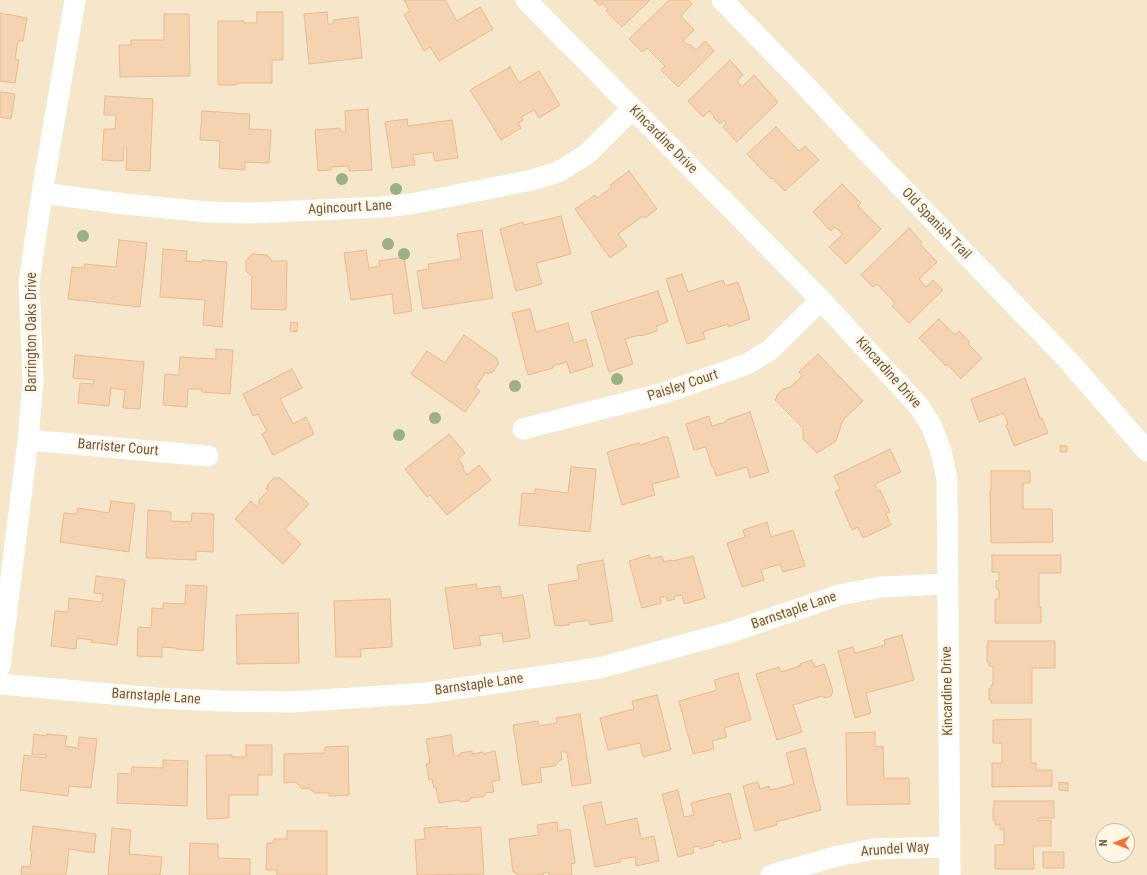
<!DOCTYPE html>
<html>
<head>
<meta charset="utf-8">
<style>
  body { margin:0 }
  #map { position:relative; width:1147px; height:875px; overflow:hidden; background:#fef4dc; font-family:"Roboto Condensed",sans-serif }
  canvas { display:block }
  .north { position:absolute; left:1095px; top:823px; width:40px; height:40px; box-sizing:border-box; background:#fff7e4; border:1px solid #c7b8a4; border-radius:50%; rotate:270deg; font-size:11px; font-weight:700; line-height:16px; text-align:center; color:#745a44 }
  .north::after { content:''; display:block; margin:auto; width:14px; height:18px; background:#f37236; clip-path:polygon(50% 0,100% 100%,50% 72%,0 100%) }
</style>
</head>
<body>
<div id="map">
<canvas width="1147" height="875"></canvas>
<div class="north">N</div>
</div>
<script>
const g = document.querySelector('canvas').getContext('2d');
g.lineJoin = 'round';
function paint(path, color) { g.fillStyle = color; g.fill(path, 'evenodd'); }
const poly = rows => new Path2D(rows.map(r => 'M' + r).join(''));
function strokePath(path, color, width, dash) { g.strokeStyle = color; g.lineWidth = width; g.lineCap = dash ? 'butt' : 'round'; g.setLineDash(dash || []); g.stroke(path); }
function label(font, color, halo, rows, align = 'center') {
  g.font = font + ' "Roboto Condensed",sans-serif'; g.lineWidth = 4; g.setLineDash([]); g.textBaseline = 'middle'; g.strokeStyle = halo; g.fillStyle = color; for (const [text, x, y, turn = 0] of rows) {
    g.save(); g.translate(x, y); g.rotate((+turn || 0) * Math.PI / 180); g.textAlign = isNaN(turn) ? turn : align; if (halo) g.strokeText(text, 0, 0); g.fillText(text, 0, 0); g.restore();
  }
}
paint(poly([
  [0,0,1147,0,1147,875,0,875],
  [1103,831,1127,831,1127,855,1103,855]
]), '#f6e6ca');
const building = poly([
  [404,0,445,0,457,21,480,7,493,29,439,61,430,47,424,51,404,15,410,11,404,0],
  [594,0,650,0,622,27,606,11,608,9,602,3,600,6,594,0],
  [669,0,688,0,692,4,681,16,694,30,683,41,688,45,689,44,696,50,705,41,714,51,678,87,661,70,665,66,647,48,642,52,629,39,669,0],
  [257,12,283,12,283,60,272,60,272,83,237,83,237,85,218,85,218,21,244,21,244,23,257,23,257,12],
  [327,12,328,24,333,24,333,20,358,17,362,58,309,64,304,14,327,12],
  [0,13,27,18,23,41,18,41,15,59,19,60,15,83,0,81,0,13],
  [164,14,189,14,190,76,120,77,119,45,131,45,131,40,164,40,164,14],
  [730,60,743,75,737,81,742,87,754,75,778,102,737,142,723,127,726,123,724,120,720,124,713,117,714,116,709,111,703,117,688,101,730,60],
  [510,67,519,83,539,71,560,105,539,118,534,110,521,117,523,120,518,123,521,128,501,140,470,90,510,67],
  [0,92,15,94,11,119,0,117,0,92],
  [105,96,153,99,150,171,126,170,127,148,124,148,123,161,102,160,104,129,115,129,116,115,104,115,105,96],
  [368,109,372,170,349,171,349,166,331,167,331,170,318,171,315,130,340,128,341,132,346,132,345,111,368,109],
  [202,111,250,114,249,129,271,130,269,163,245,162,245,170,219,168,220,141,200,140,202,111],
  [407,119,408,126,452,120,458,158,435,161,433,152,413,155,415,165,392,168,385,122,407,119],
  [776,127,799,151,805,146,819,160,785,191,772,178,771,179,747,154,776,127],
  [629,171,657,209,645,218,643,216,618,234,627,246,610,258,575,209,595,195,597,198,612,187,610,185,629,171],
  [842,184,861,203,858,206,881,229,846,264,829,247,843,234,835,227,831,231,813,212,842,184],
  [561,216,571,254,536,263,542,284,516,291,500,229,523,222,524,225,561,216],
  [909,228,922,242,920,244,937,262,919,279,926,287,933,280,943,290,909,323,892,306,895,303,877,284,873,287,861,275,909,228],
  [482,230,493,298,423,309,417,271,429,269,428,264,461,259,457,234,482,230],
  [119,240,147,243,140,307,68,299,72,267,84,268,85,264,116,267,119,240],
  [163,249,187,251,186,261,201,262,202,260,227,262,222,327,203,325,205,300,160,297,163,249],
  [366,250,369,268,380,266,379,261,404,257,412,311,394,314,392,294,351,300,344,253,366,250],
  [252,254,267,255,272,261,287,261,286,310,251,309,252,277,246,271,246,261,252,254],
  [682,274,688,292,723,280,725,286,738,282,750,319,728,327,728,324,703,332,705,339,687,344,666,279,682,274],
  [658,291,668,322,656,326,657,331,641,336,640,335,625,339,633,364,609,372,591,312,658,291],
  [530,309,536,332,568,323,574,343,586,339,593,366,570,373,567,362,553,366,553,368,528,375,512,313,530,309],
  [939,319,955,335,959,331,970,342,968,344,982,358,961,379,947,364,946,366,919,338,939,319],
  [291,322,298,323,297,332,290,331,291,322],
  [464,335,498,359,497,361,499,363,492,373,490,372,488,374,486,372,475,388,480,391,465,412,411,374,427,351,445,363,464,335],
  [216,349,233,350,230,394,202,392,202,389,188,389,187,407,163,405,165,374,179,375,180,357,216,359,216,349],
  [818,354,863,401,843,420,836,441,817,453,803,439,803,428,775,400,777,397,776,396,784,388,785,389,788,387,789,388,802,376,799,372,818,354],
  [75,355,144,362,140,409,123,408,125,390,111,388,109,406,78,403,80,383,93,384,94,380,73,378,75,355],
  [292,369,302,388,280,399,293,424,306,417,314,434,273,455,262,434,267,431,258,414,253,416,243,394,292,369],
  [1025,378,1040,418,1042,418,1048,433,1014,446,1006,425,1008,424,1004,413,979,422,971,399,1025,378],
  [750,412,769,472,750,478,747,467,716,476,713,466,712,467,706,447,694,450,686,424,709,416,712,426,726,422,726,420,750,412],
  [449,434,465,453,458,459,464,467,462,468,467,475,479,465,491,480,447,515,430,495,427,497,405,469,449,434],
  [664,437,668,437,679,477,652,484,655,495,622,505,607,452,639,443,640,445,664,437],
  [1060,446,1067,446,1067,452,1060,452,1060,446],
  [890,449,901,472,875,484,878,491,880,490,890,512,886,514,891,525,863,538,858,527,852,530,835,492,840,489,834,476,890,449],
  [571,467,596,469,590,532,519,525,522,493,535,494,535,489,568,493,571,467],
  [991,471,1030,471,1030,483,1023,483,1023,509,1052,509,1053,542,991,543,990,491,991,490,991,471],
  [275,477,277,479,279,477,309,504,285,529,301,544,283,564,235,519,251,501,257,507,259,505,259,500,268,491,266,489,268,486,267,485,275,477],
  [111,501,135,504,129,552,60,542,64,513,77,514,78,508,109,513,111,501],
  [148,510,171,512,171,521,191,522,192,513,214,514,213,552,196,551,196,560,146,558,148,510],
  [767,522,771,537,793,530,805,566,783,572,780,564,761,570,764,580,742,587,727,543,745,537,743,530,767,522],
  [649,555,650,559,662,556,664,562,671,560,673,561,693,556,705,598,684,604,682,595,674,597,675,599,667,601,666,596,660,598,661,603,642,608,629,561,649,555],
  [992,555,1061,555,1061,573,1039,573,1039,607,1041,607,1041,623,995,623,995,599,999,599,999,589,996,589,996,581,999,581,999,572,992,572,992,555],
  [603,560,613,621,590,625,589,620,569,623,569,625,559,626,559,625,555,626,548,585,579,580,577,565,603,560],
  [96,576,125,580,117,645,91,642,92,640,77,638,76,649,51,646,55,611,68,612,69,598,102,602,103,594,94,593,96,576],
  [476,584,477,589,500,586,502,598,523,595,530,638,503,642,502,633,479,636,481,645,454,649,445,588,476,584],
  [186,585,207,586,203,651,176,649,176,648,162,647,162,657,137,656,138,627,151,628,152,608,163,609,163,603,185,604,186,585],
  [390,599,392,647,360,649,361,657,336,657,334,601,390,599],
  [298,613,299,663,237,664,236,615,298,613],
  [902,635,914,680,866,693,871,713,855,718,838,651,853,647,855,653,885,645,884,640,902,635],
  [988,641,1055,641,1055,668,1032,668,1032,703,991,703,991,700,989,700,989,689,991,689,991,685,993,685,993,666,989,666,989,662,987,662,987,645,988,645,988,641],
  [812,660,812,662,813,662,815,667,824,664,833,691,831,696,825,698,822,696,793,705,802,732,777,740,756,674,779,667,781,672,800,666,800,664,812,660],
  [738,673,751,720,724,728,727,737,712,741,714,749,693,754,679,701,717,690,714,680,738,673],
  [657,695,671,750,643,757,640,743,608,750,600,718,634,709,632,701,657,695],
  [580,714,591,783,572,786,567,752,561,752,562,760,560,760,555,766,540,768,542,782,522,785,513,725,538,721,539,726,557,723,556,718,580,714],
  [1031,719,1031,763,1036,763,1036,770,1052,770,1052,786,992,787,992,763,1002,763,1002,743,993,743,993,720,1031,719],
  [875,732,875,747,883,746,884,778,909,778,910,804,847,805,846,733,875,732],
  [34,734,47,736,47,734,67,736,65,746,78,748,79,737,97,739,91,788,69,786,68,796,20,790,24,755,46,758,46,755,32,754,34,734],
  [451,735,454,756,461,755,460,753,472,751,472,754,483,752,483,754,486,754,486,753,495,751,500,780,492,781,494,792,485,793,485,796,471,798,469,801,461,802,458,800,439,803,436,788,434,788,432,779,429,780,426,764,430,763,426,739,451,735],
  [246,745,272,745,272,775,258,775,258,795,229,795,229,818,207,819,206,755,232,755,232,757,246,757,246,745],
  [348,746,349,795,329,796,329,793,315,793,309,788,302,789,296,782,284,783,284,754,325,753,325,747,348,746],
  [805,748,821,810,776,822,777,825,755,831,743,786,758,782,760,789,769,786,770,790,794,784,786,753,805,748],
  [163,760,188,761,187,806,117,803,118,773,131,774,132,767,163,768,163,760],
  [1059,782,1068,783,1068,791,1059,790,1059,782],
  [678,790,684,817,694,815,691,803,730,793,741,838,722,843,722,840,713,842,714,845,700,849,700,846,693,847,694,853,678,857,662,794,678,790],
  [994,801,1054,801,1054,818,1038,818,1038,821,1051,820,1051,846,1033,846,1034,869,995,869,995,845,1004,845,1004,829,1000,830,1000,825,995,825,995,819,993,820,993,807,994,807,994,801],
  [601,802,606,825,637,818,641,839,654,836,659,861,636,866,635,857,620,859,621,862,595,867,583,806,601,802],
  [557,822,558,831,570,829,575,863,571,864,572,875,549,875,549,872,543,873,544,874,537,875,517,875,516,872,513,872,509,839,539,835,537,825,557,822],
  [33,826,96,834,94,853,69,849,66,875,21,875,22,866,30,867,32,851,30,850,33,826],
  [447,826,447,829,481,827,484,874,417,875,415,840,425,839,424,828,447,826],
  [112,828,131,830,129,854,162,857,160,875,108,875,112,828],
  [287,831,327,831,327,875,277,875,277,870,266,870,267,843,274,843,274,839,287,839,287,831],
  [190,843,218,844,218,858,250,859,250,875,189,875,190,843],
  [1043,852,1064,852,1064,868,1043,868,1043,852]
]);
paint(building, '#f5d3b1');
strokePath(building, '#e9bb91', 1);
strokePath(poly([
  [526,0,821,300,918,405,931,425,941,451,947,479,950,875],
  [722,0,802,82,855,139,1009,299,1067,359,1147,451],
  [42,193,125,204,208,212,251,213,382,207,411,204,532,180,558,172,586,155,632,109],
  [523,429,664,393,747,364,770,350,821,300],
  [28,440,208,456],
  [0,666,28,440,33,379,29,283,42,193,75,0],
  [0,684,156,698,220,701,292,702,427,693,599,668,731,632,839,595,881,587,947,584],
  [771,875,834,857,873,849,950,847]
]), '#fff', 21);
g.fillStyle = '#9ab183';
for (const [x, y] of [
  [342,179],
  [396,189],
  [83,236],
  [388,244],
  [404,254],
  [617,379],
  [515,386],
  [435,418],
  [399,435]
]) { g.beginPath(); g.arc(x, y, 6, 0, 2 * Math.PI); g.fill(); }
label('14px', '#745a44', '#fff7e4', [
  ["Kincardine Drive",663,140,45],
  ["Agincourt Lane",350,208,-3],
  ["Old Spanish Trail",936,224,46],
  ["Barrington Oaks Drive",32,332,-90],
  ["Kincardine Drive",888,373,48],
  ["Paisley Court",683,386,-18],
  ["Barrister Court",118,448,5],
  ["Barnstaple Lane",794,611,-19],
  ["Barnstaple Lane",479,685,-8],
  ["Kincardine Drive",948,691,-91],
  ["Barnstaple Lane",156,697,4],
  ["Arundel Way",895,850,-4]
]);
</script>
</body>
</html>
